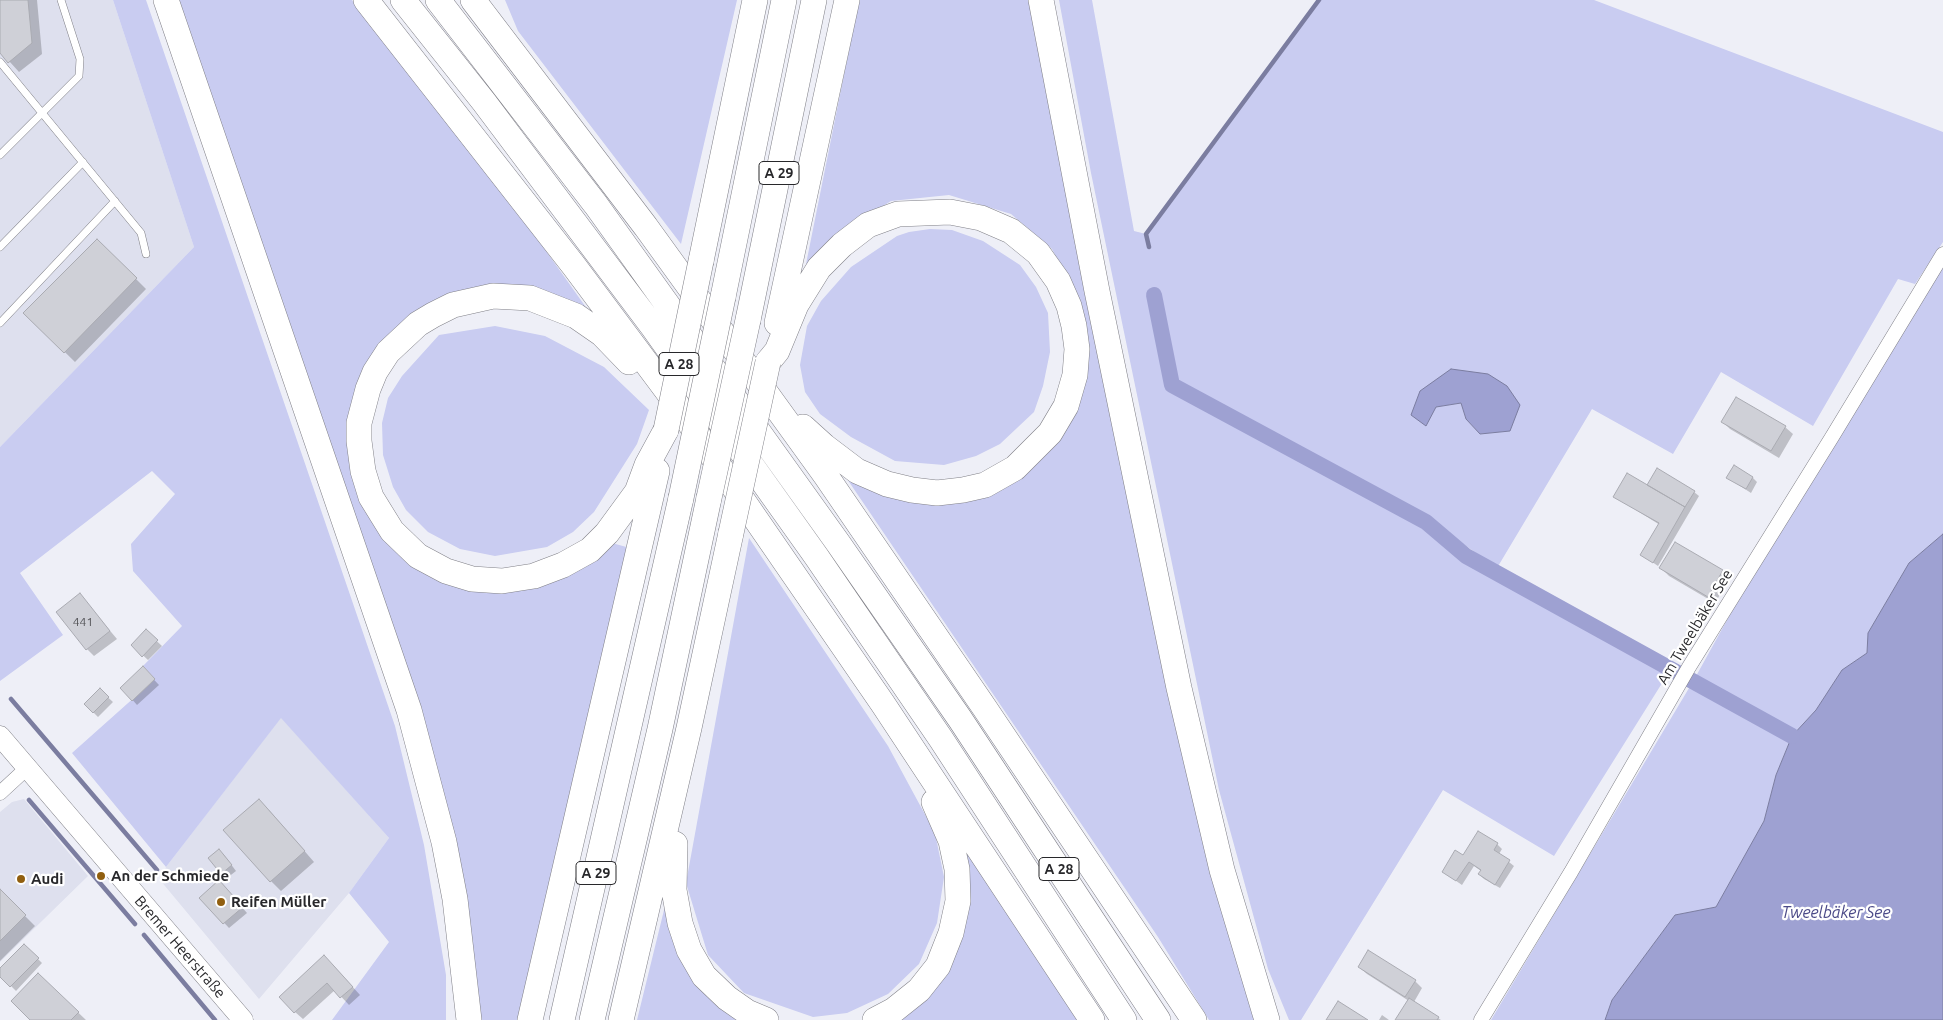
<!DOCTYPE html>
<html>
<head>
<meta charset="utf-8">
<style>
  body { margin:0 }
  canvas { display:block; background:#eeeff7 }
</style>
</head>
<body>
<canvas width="1943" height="1020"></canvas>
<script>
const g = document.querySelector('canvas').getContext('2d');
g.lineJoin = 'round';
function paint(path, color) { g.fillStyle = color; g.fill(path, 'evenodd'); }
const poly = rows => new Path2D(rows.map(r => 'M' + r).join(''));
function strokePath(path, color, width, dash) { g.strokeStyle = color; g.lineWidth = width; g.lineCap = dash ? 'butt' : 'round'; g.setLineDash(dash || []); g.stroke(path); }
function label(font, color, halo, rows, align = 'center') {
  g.font = font + ' Ubuntu,sans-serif'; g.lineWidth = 4.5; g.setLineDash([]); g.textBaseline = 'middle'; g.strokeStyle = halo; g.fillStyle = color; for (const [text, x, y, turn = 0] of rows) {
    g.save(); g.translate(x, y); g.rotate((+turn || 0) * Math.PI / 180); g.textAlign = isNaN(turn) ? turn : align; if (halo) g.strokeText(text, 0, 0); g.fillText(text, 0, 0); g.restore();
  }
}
paint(poly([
  [0,0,113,0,194,247,0,447],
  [281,717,389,838,349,893,259,999,160,880,166,867],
  [24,799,88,876,0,962,0,812,12,802]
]), '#dee0ee');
paint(poly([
  [113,0,146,0,395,726,424,845,446,975,446,1020,332,1020,389,942,349,893,389,838,281,718,166,867,72,753,155,679,143,666,182,626,133,571,131,544,175,494,152,471,20,573,63,635,0,681,0,447,194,247],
  [177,0,352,0,534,234,590,313,493,286,381,346,362,502,471,589,612,543,630,548,520,1020,477,1020,472,956],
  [505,0,737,0,681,244,518,31],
  [859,0,1033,0,1258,1020,1209,1020,1158,937,843,473,945,499,1059,438,1078,300,1052,249,1011,214,949,195,891,201,832,238,806,264],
  [1059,0,1092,0,1134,231,1146,234,1320,0,1594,0,1943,132,1943,242,1915,284,1898,279,1813,426,1721,372,1673,454,1592,409,1497,568,1437,525,1431,532,1461,560,1669,672,1554,856,1443,790,1301,1020,1289,1020,1268,969,1219,790,1091,173],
  [1507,386,1510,431,1480,434,1466,419,1461,403,1436,407],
  [930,229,952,230,983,241,1020,265,1036,287,1048,313,1050,352,1043,386,1034,412,1000,444,976,456,944,465,895,461,851,437,820,414,805,392,800,365,807,326,821,301,851,267,897,236,909,232],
  [1943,264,1943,534,1909,563,1868,633,1867,653,1842,670,1816,710,1792,736,1776,775,1764,821,1716,907,1675,915,1612,1000,1605,1020,1491,1020,1695,678,1732,611],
  [495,326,545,336,604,367,649,410,637,444,594,512,573,532,547,547,495,556,460,549,428,532,406,510,393,487,383,455,382,423,388,398,402,376,439,335],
  [749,538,888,746,935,833,944,877,937,923,919,964,888,994,847,1013,813,1017,744,993,708,955,686,883],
  [963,844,1081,1020,894,1020,925,996],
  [665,906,746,1020,637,1020]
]), '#c9ccf1');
const water = poly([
  [1451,369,1488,374,1507,386,1520,405,1510,431,1480,434,1466,419,1461,403,1436,407,1426,426,1411,415,1420,391,1451,369],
  [1943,534,1943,1020,1605,1020,1612,1000,1675,915,1716,907,1764,821,1776,775,1792,736,1816,710,1842,670,1867,653,1868,633,1909,563,1943,534]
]);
paint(water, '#9ea1d2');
strokePath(water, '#7b7da0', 1);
paint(poly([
  [0,0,37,0,42,54,19,72,0,51],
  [97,240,146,289,75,362,25,313],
  [1723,422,1785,427,1793,434,1779,458,1730,429],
  [1728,478,1753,478,1757,482,1751,493],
  [1647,486,1694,492,1699,496,1658,566,1642,555,1660,525,1615,497],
  [1661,568,1722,571,1730,578,1715,603,1669,576],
  [80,595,117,639,94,656,87,649],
  [146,631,162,646,148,660,132,645],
  [143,668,159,685,137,705,122,688],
  [100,690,113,702,98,717,85,704],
  [269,810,314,862,281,891,271,881],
  [1497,844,1502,849,1499,854,1514,866,1500,888,1484,879,1479,874,1481,871,1474,866,1462,885,1443,872,1463,857],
  [224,855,236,871,227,878,210,858],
  [224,887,247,913,229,928,201,898],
  [0,891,35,926,0,961],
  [24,945,42,963,16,991,0,975,0,970],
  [332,964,360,995,349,1005,335,990,303,1019,295,1012],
  [1359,967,1415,981,1422,988,1414,1002,1441,1020,1396,1020,1409,1001,1367,974],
  [38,974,86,1020,31,1020],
  [1382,1015,1389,1020,1379,1020]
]), '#0003');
strokePath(poly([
  [1149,247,1146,234,1319,0],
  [11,699,157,870],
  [29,800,135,924],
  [144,935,215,1020]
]), '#7b7da0', 4.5);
strokePath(poly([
  [1154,295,1172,385,1426,522,1466,556,1792,736]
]), '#9ea1d2', 16);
const building = poly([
  [0,0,28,0,32,43,8,63,0,53,0,0],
  [97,239,137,278,64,353,23,313,97,239],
  [1736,397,1786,426,1771,451,1721,422,1736,397],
  [1734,465,1753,477,1746,489,1726,478,1734,465],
  [1657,468,1695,491,1685,507,1647,485,1657,468],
  [1627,473,1685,507,1653,563,1640,555,1659,523,1613,497,1627,473],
  [1675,542,1723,570,1708,597,1659,568,1675,542],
  [80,593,110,631,86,650,56,612,80,593],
  [146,629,158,640,142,657,131,645,146,629],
  [143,666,155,679,132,701,120,688,143,666],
  [100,688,109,697,93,713,84,704,100,688],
  [259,799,305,851,270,882,223,830,259,799],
  [1478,831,1498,843,1494,850,1510,860,1495,885,1478,874,1481,870,1469,862,1456,881,1442,872,1455,850,1463,855,1478,831],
  [219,849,232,865,221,874,208,858,219,849],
  [219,880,243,907,223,924,199,898,219,880],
  [0,889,26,915,0,941,0,889],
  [24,944,39,958,10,987,0,977,0,968,24,944],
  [1368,950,1416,980,1405,997,1358,967,1368,950],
  [324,955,353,987,340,998,327,983,294,1013,279,997,324,955],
  [38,973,79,1012,71,1020,30,1020,11,1001,38,973],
  [1409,998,1439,1017,1437,1020,1395,1020,1409,998],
  [1338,1001,1368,1020,1326,1020,1338,1001]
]);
paint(building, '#cfd0d7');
strokePath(building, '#aaabb2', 1);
const service = poly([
  [0,62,141,233,146,254],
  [0,155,79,76,80,59,61,0],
  [0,247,83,162],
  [0,323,115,201]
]);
const minor = poly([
  [0,793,26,769],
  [1481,1020,1571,872,1689,667,1832,437,1943,254]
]);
const secondary = poly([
  [0,736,243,1020]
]);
const motorway = poly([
  [166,0,409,710,444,842,455,899,469,1020],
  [366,0,574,266,671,396,883,704,1092,1020],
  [403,0,484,102,653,327,816,556,941,739,1124,1020],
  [438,0,596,205,838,543,960,719,1158,1020],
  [473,0,646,227,826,476,984,707,1194,1020],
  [1041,0,1097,291,1179,688,1222,870,1267,1020],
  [701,261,755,0],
  [723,297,784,0],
  [748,320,814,0],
  [777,323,847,0],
  [629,362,602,334,576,316,530,298,493,296,453,305,433,315,418,324,388,352,375,372,368,389,359,423,359,441,363,471,371,497,392,531,418,556,446,571,472,579,502,581,534,576,563,565,590,550,607,533,637,492,647,465,666,430],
  [768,362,777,351,796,305,819,268,842,245,868,225,898,214,950,212,981,218,1011,231,1038,253,1058,281,1069,306,1074,326,1077,349,1075,375,1066,406,1050,433,1015,468,985,485,963,490,937,493,912,490,887,484,857,471,824,446,803,427],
  [675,844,674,890,680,923,689,950,704,976,727,998,747,1012,766,1020],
  [530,1020,657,471],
  [562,1020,681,498],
  [592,1020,660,729,709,498],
  [621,1020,689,728,731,533],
  [875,1020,894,1010,919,990,938,966,951,933,958,901,957,869,951,841,934,802]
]);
strokePath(service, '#818188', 8);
strokePath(minor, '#818188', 15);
strokePath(secondary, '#818188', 21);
strokePath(motorway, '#818188', 26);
strokePath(service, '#fff', 7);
strokePath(minor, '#fff', 14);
strokePath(secondary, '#fff', 20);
strokePath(motorway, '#fff', 25);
const motorwayBridge = poly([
  [666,430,701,261],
  [681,498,723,297],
  [709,498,748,320],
  [731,533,768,362]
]);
strokePath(motorwayBridge, '#818188', 26, []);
strokePath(motorwayBridge, '#fff', 25);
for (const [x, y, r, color] of [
  [101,876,5,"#915f0f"],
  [21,879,5,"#915f0f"],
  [221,902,5,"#915f0f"]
]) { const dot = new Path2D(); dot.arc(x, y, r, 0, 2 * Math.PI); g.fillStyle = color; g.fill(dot); strokePath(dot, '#fff', 2); }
label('12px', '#525256', null, [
  ["441",83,622]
]);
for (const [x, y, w] of [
  [779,173,40],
  [679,364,40],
  [1059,869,40],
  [596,873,40]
]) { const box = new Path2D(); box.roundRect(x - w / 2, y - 11.5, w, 23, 4); g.fillStyle = '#fff'; g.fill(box); strokePath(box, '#28282b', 1); }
label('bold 14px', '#28282b', null, [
  ["A 29",779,173],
  ["A 28",679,364],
  ["A 28",1059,869],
  ["A 29",596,873]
]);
label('15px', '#28282b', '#fff', [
  ["Am Tweelbäker See",1695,627,-59],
  ["Bremer Heerstraße",180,947,49]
]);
label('bold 15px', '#28282b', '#fff', [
  ["An der Schmiede",111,876],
  ["Audi",31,879],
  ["Reifen Müller",231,902]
], 'left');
label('italic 16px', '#4b4a88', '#fff', [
  ["Tweelbäker See",1836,913]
]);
</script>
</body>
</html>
